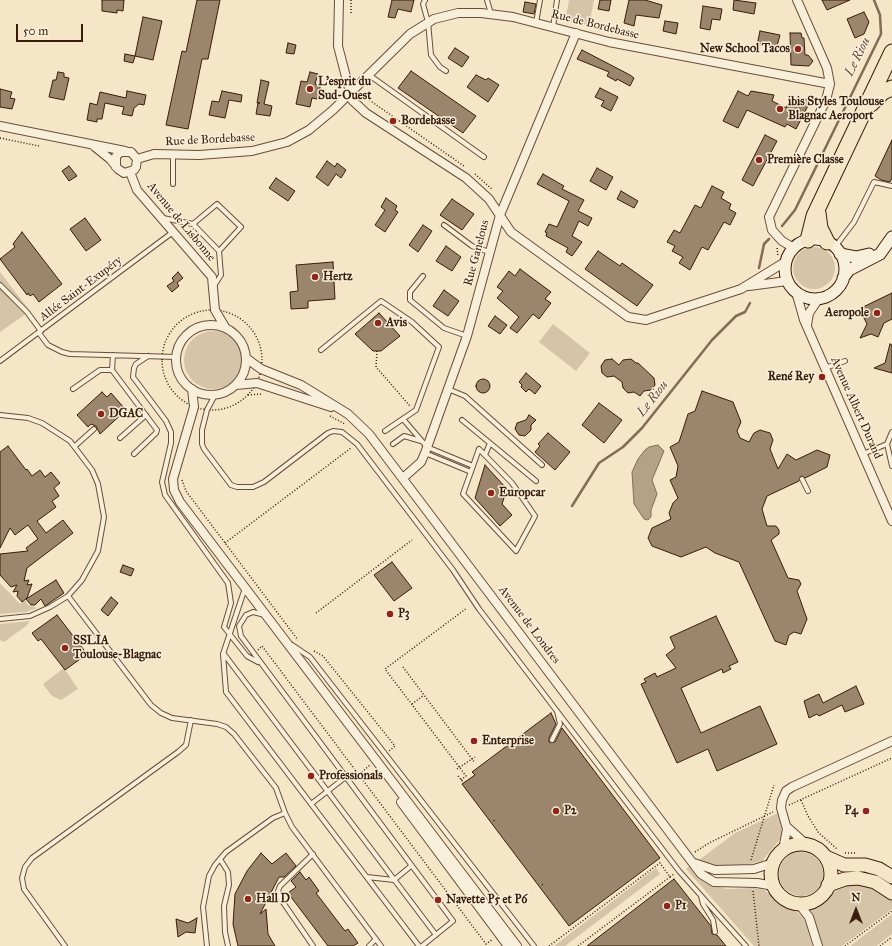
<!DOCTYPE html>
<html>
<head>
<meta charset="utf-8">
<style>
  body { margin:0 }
  #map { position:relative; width:892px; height:946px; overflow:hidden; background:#f5e6c8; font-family:"IM FELL Great Primer",serif }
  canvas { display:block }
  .north { position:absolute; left:836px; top:890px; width:40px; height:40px; -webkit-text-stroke:3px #f8efdb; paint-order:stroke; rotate:0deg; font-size:11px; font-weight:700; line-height:16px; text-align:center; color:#391c09 }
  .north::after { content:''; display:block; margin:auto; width:14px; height:18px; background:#391c09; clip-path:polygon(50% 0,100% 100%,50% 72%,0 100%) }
  .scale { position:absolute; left:16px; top:24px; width:67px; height:18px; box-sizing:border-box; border:2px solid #391c09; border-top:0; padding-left:5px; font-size:12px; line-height:14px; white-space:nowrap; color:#391c09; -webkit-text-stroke:3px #f8efdb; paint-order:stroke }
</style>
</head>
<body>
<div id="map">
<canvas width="892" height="946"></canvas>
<div class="north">N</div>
<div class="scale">50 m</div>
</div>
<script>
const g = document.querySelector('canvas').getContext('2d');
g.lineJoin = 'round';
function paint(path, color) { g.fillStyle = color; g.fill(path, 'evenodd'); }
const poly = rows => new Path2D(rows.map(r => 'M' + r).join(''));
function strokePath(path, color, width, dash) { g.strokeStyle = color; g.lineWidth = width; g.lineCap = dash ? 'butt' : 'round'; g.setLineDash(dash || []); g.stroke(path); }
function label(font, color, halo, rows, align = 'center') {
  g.font = font + ' "IM FELL Great Primer",serif'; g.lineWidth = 3; g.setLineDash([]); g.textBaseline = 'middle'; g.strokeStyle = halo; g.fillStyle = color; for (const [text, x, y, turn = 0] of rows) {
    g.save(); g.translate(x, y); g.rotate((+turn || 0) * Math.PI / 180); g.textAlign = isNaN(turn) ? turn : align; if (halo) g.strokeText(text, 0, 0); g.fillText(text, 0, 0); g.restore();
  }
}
paint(poly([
  [569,0,594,0,589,26,565,21],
  '793 268a21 21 0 1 1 42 0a21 21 0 1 1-42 0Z',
  [0,272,30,311,0,332],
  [553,324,590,353,576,371,539,342],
  '184 360a29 29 0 1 1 58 0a29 29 0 1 1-58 0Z',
  [0,583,20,604,25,600,28,605,37,608,26,612,0,614],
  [30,621,26,626,4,642,0,640,0,624],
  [64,668,78,689,61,700,52,696,43,684],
  [778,813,782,831,781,838,762,861,751,864,751,862,750,865,714,866,699,860,735,833],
  '779 874a22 22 0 1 1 44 0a22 22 0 1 1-44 0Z',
  [690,866,713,885,727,889,754,888,765,890,779,904,797,912,802,916,806,924,812,946,754,946,686,869],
  [656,868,660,874,565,946,554,946],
  [854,883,868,885,882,892,892,901,892,909,842,946,823,946,811,910,825,902,839,887],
  [892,914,892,934,876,946,850,946]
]), '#d5c4a8');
const water = poly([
  [658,445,664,451,652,480,657,494,651,510,651,517,648,520,644,519,634,504,632,472,638,459,645,450,649,447,658,445]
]);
paint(water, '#b5a187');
strokePath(water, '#836c55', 1);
strokePath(poly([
  [782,226,795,210,881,34,880,15,874,0],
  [759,268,764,244,769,239],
  [572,506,599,463,623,447,642,428,712,340,736,316,745,312,750,303]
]), '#836c55', 2.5);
const building = poly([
  [102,0,124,0,123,11,117,10,117,13,102,11,102,0],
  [197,0,220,0,208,59,202,59,188,129,166,125,182,51,186,52,197,0],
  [392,0,414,0,411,12,398,9,395,18,388,17,392,0],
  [600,0,611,0,609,11,598,9,600,0],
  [629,0,645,0,662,5,659,18,636,15,634,26,624,23,629,0],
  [734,0,756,3,754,14,733,10,734,0],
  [822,0,850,0,827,10,822,0],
  [525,2,536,4,534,14,523,12,525,2],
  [703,6,722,9,720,20,712,19,710,30,700,28,703,6],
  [864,12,869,22,864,34,855,38,847,19,864,12],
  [143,17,162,21,153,60,135,56,143,17],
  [665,21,678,23,676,34,663,31,665,21],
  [760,31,780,35,777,46,757,45,760,31],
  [790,33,801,33,802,38,804,38,805,55,808,55,813,61,809,66,791,65,790,33],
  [288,43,296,45,294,54,286,53,288,43],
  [455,48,469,57,462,67,448,58,455,48],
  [582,50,630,75,634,78,630,86,617,79,616,81,607,76,609,72,577,59,582,50],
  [125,54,135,56,133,63,124,61,125,54],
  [411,71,476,116,463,133,398,88,411,71],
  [58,72,64,73,64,77,69,78,64,100,49,97,53,80,56,80,58,72],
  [310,72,318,74,315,84,320,85,320,89,324,90,322,97,318,96,317,99,312,98,310,107,296,104,301,81,307,82,310,72],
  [476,75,486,80,488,78,499,85,488,102,467,87,476,75],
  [261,80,269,82,264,104,272,106,270,116,256,114,258,103,260,103,257,103,261,80],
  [600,88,618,97,611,111,601,106,604,101,595,97,600,88],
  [0,89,12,92,10,98,15,99,12,109,0,107,0,89],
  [127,91,146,95,144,105,139,104,134,108,132,116,122,114,124,107,105,103,102,119,97,119,97,122,87,120,90,103,97,105,100,92,126,98,127,91],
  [222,91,242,95,241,102,229,100,225,118,209,115,212,101,219,102,222,91],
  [738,91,748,96,751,91,774,95,772,101,786,108,791,97,798,100,799,98,811,100,796,129,787,124,785,127,747,110,738,128,723,121,738,91],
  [765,135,777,141,753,186,742,180,765,135],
  [892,140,892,178,890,182,881,180,875,176,892,140],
  [327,161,335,167,337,163,346,170,341,178,336,174,328,186,316,177,327,161],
  [69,166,77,176,69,181,62,171,69,166],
  [597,168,613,177,606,190,590,181,597,168],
  [543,174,564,186,562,189,584,200,578,211,592,218,588,226,579,221,572,236,582,242,572,256,566,252,568,248,546,236,547,233,545,232,549,224,557,227,569,201,537,184,543,174],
  [276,178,295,191,288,201,269,188,276,178],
  [712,186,724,192,721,198,731,204,729,209,736,213,730,225,724,222,708,250,702,247,690,270,679,263,683,257,672,251,675,246,667,242,674,230,680,233,695,205,701,208,712,186],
  [621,191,638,201,634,208,617,199,621,191],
  [386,198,397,206,395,210,398,212,385,232,375,225,385,210,381,207,386,198],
  [452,199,474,214,462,230,440,215,452,199],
  [85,218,101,240,86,251,70,229,85,218],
  [423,225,432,231,418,252,409,245,423,225],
  [22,232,62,284,39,302,33,294,30,296,28,293,27,295,0,259,15,247,13,244,22,232],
  [446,246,461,257,452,271,436,261,446,246],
  [598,251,620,266,622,263,653,285,637,306,585,269,598,251],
  [333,262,335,299,308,301,308,308,291,309,290,292,298,291,296,265,333,262],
  [520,269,551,292,545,299,551,303,539,319,533,314,517,333,510,328,519,317,497,298,503,291,497,287,509,271,515,276,520,269],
  [178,272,183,278,177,283,179,286,172,292,167,286,174,281,172,278,178,272],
  [444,290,459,301,448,316,433,306,444,290],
  [892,293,892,319,884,323,878,337,871,334,860,338,867,324,860,310,861,308,892,293],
  [379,313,400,336,381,351,373,351,355,334,379,313],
  [495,316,507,325,500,334,488,326,495,316],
  [890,344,892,345,892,373,874,368,885,363,890,344],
  [612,359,619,365,623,360,631,359,636,363,638,363,654,378,655,385,651,390,644,391,640,396,634,392,628,393,623,388,622,382,614,376,607,377,602,373,601,366,605,360,612,359],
  [526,373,541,386,535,394,529,389,526,392,521,387,522,385,519,382,526,373],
  '476 386a7 7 0 1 1 14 0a7 7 0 1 1-14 0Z',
  [702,391,733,402,741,422,737,431,740,438,749,442,754,433,760,430,770,433,773,440,770,449,778,469,787,454,796,460,817,450,830,455,827,467,805,478,801,476,799,481,767,496,762,509,767,526,776,526,779,530,779,534,771,540,788,578,799,580,801,584,797,591,807,619,801,634,794,632,789,635,786,645,775,641,739,562,715,553,706,547,681,557,652,546,648,538,652,528,671,519,669,513,673,503,678,498,670,480,676,477,678,466,670,447,679,442,688,414,695,411,702,391],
  [102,392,107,397,111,393,126,410,100,434,96,426,91,424,88,427,77,415,102,392],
  [599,403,622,420,604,443,582,425,599,403],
  [529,415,536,420,531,425,531,430,525,436,519,435,515,429,517,423,526,420,529,415],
  [548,433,570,452,555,470,535,452,540,446,538,444,548,433],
  [8,446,26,470,27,469,32,476,40,470,45,477,51,472,60,483,54,488,59,496,52,501,56,507,37,521,46,533,63,520,73,533,27,568,24,581,29,580,27,585,32,584,27,598,22,602,17,596,18,591,13,592,17,585,11,587,0,575,0,554,28,551,26,548,38,539,28,525,15,535,10,528,0,548,0,452,8,446],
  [485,465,507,489,502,504,512,515,500,526,475,498,485,465],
  [392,562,412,588,394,601,374,575,392,562],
  [123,565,134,569,131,576,120,572,123,565],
  [56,580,64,593,45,606,41,599,35,605,31,605,26,599,56,580],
  [111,597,118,603,108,616,101,610,111,597],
  [57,615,87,654,65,670,41,639,38,641,32,633,57,615],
  [716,616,738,662,729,666,731,669,723,673,722,669,681,688,701,733,760,706,777,744,717,771,708,749,677,763,641,684,646,682,644,679,655,673,657,677,676,668,666,655,675,648,670,637,716,616],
  [856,686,864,704,845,712,842,705,819,716,817,714,809,718,804,701,819,694,823,703,856,686],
  [551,713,556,724,549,738,549,742,555,742,562,728,660,858,569,926,462,784,475,775,472,772,551,713],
  [261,853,272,864,286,853,296,866,284,877,279,877,260,914,266,909,268,934,275,946,238,946,233,924,235,894,247,871,261,853],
  [300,872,306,880,309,877,319,891,316,893,345,931,348,929,358,943,353,946,328,946,288,893,296,887,291,881,300,872],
  [674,879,711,926,712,934,717,935,726,946,587,946,674,879],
  [197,918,195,933,186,932,178,937,176,919,188,923,197,918]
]);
paint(building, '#9b856c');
strokePath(building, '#391c09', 1);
const lane = poly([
  [425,0,423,4,428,22,431,55,440,67,446,71],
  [487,0,491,14],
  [536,23,540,0],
  [553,27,557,0],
  [369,75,484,157],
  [173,155,173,184],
  [163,218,193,224,219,251,221,275,214,286],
  [193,224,217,204,241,227,219,251],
  [444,225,472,246,489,252],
  [835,247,854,222,874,182,892,186],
  [423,276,410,292,410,300,444,328,467,336],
  [0,285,27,312,41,331],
  [39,333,48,345,62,352,70,354,177,357],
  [321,350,381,301,412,322,439,347,416,410,385,431],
  [148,356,136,364,134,368,133,377,166,421,171,432,171,443,162,482,165,495,228,583,231,603,224,627,247,656,258,662],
  [0,361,173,232],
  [825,368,845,361],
  [112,370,113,355],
  [73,389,100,370,112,370,157,430,156,433,134,454],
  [448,389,465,396,542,465],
  [215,395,207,410,202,430,202,444,204,449,231,485,237,487,253,487,264,482,328,433,333,431,342,432,357,444,453,570,479,609,679,871,746,946],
  [0,415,28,418,42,423,70,441,92,470,98,484,104,517,98,551,82,580,68,596,50,607,30,616,0,619],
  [403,419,427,447,473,466],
  [462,420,536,481],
  [120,438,146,415],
  [393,444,404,436,421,441],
  [887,444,892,466],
  [75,446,94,429],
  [479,449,512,483,535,516,516,551,463,494,479,449],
  [425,453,471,472],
  [863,454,887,444,892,432],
  [485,455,490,443],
  [802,479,808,491],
  [245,588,223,654,226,692,419,946],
  [68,596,151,705,161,713,172,718,217,724,226,727,234,734,276,788,285,813,292,827,381,946],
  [265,615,253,612,246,615,239,626,241,636,453,921,422,946],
  [292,645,310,657,534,946],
  [224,654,436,935],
  [552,740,560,724,557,711],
  [311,804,347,776],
  [313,854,280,886,278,891,280,898,313,946],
  [220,859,228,872,229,885,224,906,225,932,228,946],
  [367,877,394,880,411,866],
  [701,896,703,904,713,920,715,932],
  [65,946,24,889,22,878,25,867,32,858,178,752,186,745,191,720],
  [207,946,203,907,209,876,215,865,226,852,273,818,285,813],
  [369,946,376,939]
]);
const street = poly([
  [339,0,338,46,352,100,366,113,466,178,489,199,511,232,628,317,646,320,741,289,785,262],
  [0,126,125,151],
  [95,147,110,159,118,169,124,173,134,170,136,167,137,159,131,152,121,152,116,156,116,167],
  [137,159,154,154,199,155,252,151,287,142,309,130,333,110,410,34,434,19,458,13,481,13,513,17,609,42,830,84],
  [130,172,137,190,212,277,215,310,225,327],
  [794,248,782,241,772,230,769,217,826,100,830,84,827,68,797,0],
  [749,286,787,281],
  [796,292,804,320,892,521],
  [807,325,809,313,820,297],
  '176 360a35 35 0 1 1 70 0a35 35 0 1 1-70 0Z',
  [246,358,261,369,301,385,348,414,369,434,701,874,714,882,757,883,774,886],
  [236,385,257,383,331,407],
  [192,389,194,407,173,479,174,490,180,502,517,946],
  [403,478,421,462,425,453,467,336,500,215,576,33],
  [401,802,508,946],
  [787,827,807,845],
  [783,850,787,829,781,808,782,800,786,791,792,787,892,741],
  [694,863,715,870,754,869,773,863],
  [798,903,809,917,818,946]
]);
const secondary = poly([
  '785 269a30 30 0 1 1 60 0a30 30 0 1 1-60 0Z',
  [840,254,856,257,869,254],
  [843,278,849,270,880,254,892,237]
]);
const primary = poly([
  '771 874a30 30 0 1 1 60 0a30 30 0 1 1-60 0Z',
  [826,857,844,865,865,865,879,869,892,877],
  [828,885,845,879,858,878,875,882,892,893]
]);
const highway = poly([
  [871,104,883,92,892,88],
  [818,213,820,228,827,242],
  [808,240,814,216,892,52]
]);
strokePath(lane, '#684e39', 6);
strokePath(street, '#684e39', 10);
strokePath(secondary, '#391c09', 13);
strokePath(primary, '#391c09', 15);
strokePath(highway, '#391c09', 17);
strokePath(poly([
  [351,0,351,15],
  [362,95,464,166],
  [0,138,39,146],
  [475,174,493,190],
  [777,248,778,256],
  [828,301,839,295,845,288],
  '162 360a50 50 0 1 1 100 0a50 50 0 1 1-100 0Z',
  [377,351,376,367,410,406],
  [248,395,262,394],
  [330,416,345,424],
  [182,480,186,491,298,640],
  [225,543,351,448],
  [316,613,412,540],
  [258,650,262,646,486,944,493,939],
  [314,651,323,656,395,746,389,751],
  [403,667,475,763],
  [412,704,424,695],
  [457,769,475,757],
  [458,776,464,783],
  [355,778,370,765],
  [461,780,466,776,385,669,467,608],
  [801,800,808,816,818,832,837,849],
  [789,805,892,758],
  [494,821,494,820],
  [695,852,709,843,773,812],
  [845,853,855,853],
  [751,860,774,785],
  [542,885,543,884],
  [753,891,759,946],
  [549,946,660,863,670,877,674,874],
  [578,946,670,877],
  [845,946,892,911],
  [880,946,892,937]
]), '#391c09', 1.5, [1, 2]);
strokePath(lane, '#f8efdb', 4);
strokePath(street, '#f8efdb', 8);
strokePath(secondary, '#f8efdb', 11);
strokePath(primary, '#f5e6c8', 13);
strokePath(highway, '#f5e6c8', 15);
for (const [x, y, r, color] of [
  [798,49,4,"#8f2418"],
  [310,89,4,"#8f2418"],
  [780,109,4,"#8f2418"],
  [393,121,4,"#8f2418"],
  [759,160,4,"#8f2418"],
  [315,277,4,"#8f2418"],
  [877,313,4,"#8f2418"],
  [378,323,4,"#8f2418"],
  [822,377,4,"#8f2418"],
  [101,414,4,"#8f2418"],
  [491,493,4,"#8f2418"],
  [390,614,4,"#8f2418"],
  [65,648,4,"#8f2418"],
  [474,741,4,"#8f2418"],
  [311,776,4,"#8f2418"],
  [556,811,4,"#8f2418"],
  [866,811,4,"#8f2418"],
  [248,899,4,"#8f2418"],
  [438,900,4,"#8f2418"],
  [667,906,4,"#8f2418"]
]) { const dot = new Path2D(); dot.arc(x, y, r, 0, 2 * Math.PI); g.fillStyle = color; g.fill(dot); strokePath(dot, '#f8efdb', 1.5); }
label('12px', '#391c09', '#f8efdb', [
  ["Rue de Bordebasse",595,25,14],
  ["Rue de Bordebasse",210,140,-3],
  ["Avenue de Lisbonne",181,222,50],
  ["Rue Ganelous",477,253,-75],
  ["Allée Saint-Exupéry",81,289,-37],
  ["Avenue Albert Durand",856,408,66],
  ["Avenue de Londres",529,625,53]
]);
label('bold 12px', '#391c09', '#f8efdb', [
  ["New School Tacos",790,49,"right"],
  ["L'esprit du",318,82],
  ["Sud-Ouest",318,96],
  ["ibis Styles Toulouse",788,102],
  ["Blagnac Aeroport",788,116],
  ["Bordebasse",401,121],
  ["Première Classe",767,160],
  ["Hertz",323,277],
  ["Aeropole",869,313,"right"],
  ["Avis",386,323],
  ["René Rey",814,377,"right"],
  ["DGAC",109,414],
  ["Europcar",499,493],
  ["P3",398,614],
  ["SSLIA",73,641],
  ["Toulouse-Blagnac",73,655],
  ["Enterprise",482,741],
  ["Professionals",319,776],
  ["P2",564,811],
  ["P4",858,811,"right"],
  ["Hall D",256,899],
  ["Navette P5 et P6",446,900],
  ["P1",675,906]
], 'left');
label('italic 13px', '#644b35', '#f8efdb', [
  ["Le Riou",858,57,-64],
  ["Le Riou",653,399,-52]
]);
</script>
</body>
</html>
